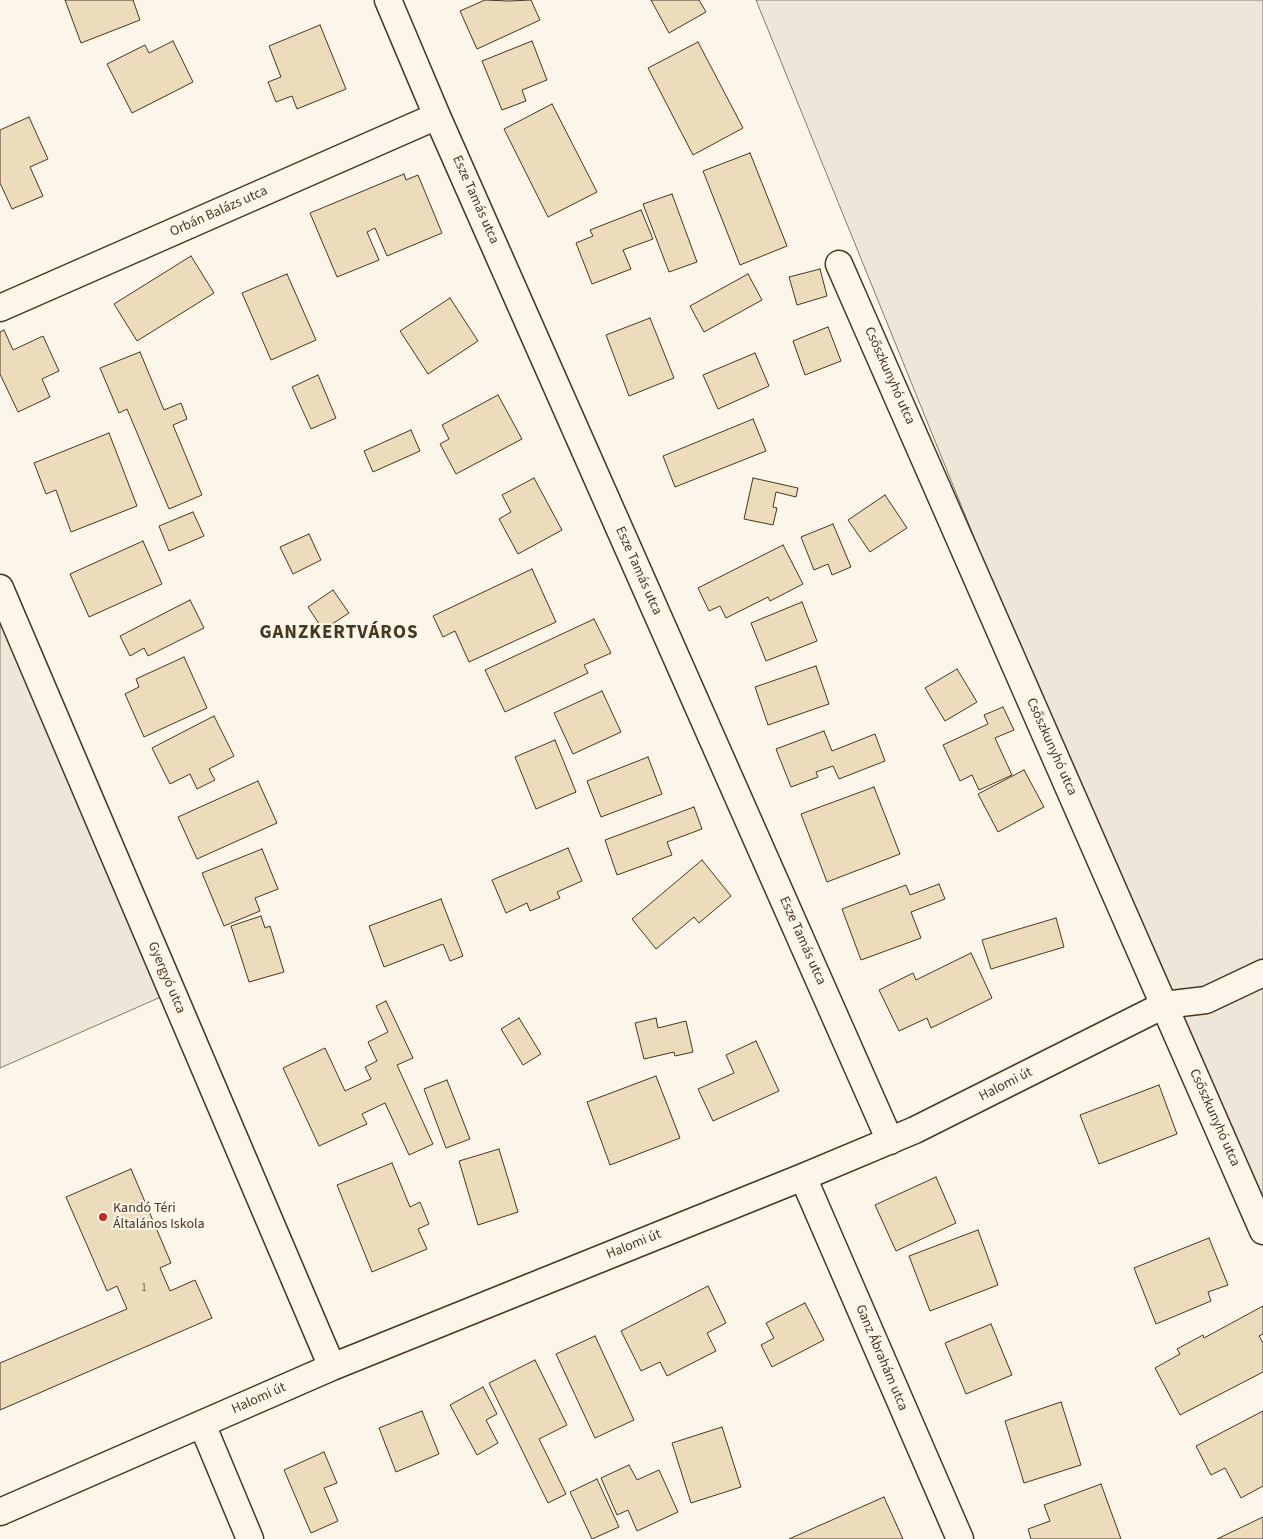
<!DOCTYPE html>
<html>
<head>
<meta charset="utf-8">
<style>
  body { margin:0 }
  canvas { display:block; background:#fbf6e9 }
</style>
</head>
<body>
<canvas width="1263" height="1539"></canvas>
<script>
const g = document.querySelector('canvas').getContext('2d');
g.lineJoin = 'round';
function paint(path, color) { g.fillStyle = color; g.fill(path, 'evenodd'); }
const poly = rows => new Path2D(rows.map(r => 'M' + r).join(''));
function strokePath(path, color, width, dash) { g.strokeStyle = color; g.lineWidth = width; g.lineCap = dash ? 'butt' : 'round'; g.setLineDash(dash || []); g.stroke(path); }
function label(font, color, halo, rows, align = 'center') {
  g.font = font + ' "Source Sans 3",sans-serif'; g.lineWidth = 4; g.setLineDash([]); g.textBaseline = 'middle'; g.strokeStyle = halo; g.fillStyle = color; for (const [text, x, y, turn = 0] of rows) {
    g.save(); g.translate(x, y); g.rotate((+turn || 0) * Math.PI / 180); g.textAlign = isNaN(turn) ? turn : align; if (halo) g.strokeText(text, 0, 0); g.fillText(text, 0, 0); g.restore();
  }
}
const green = poly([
  [756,0,1263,0,1263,1231,1164,1005,756,0],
  [0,588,172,992,0,1068,0,588]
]);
paint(green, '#ede6d9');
strokePath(green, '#887966', 1);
const building = poly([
  [65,0,133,0,140,20,81,43,65,0],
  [485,0,509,1,531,0,540,20,477,49,460,11,485,0],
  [651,0,699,0,706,12,669,33,651,0],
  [320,25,346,89,297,109,292,96,276,102,268,82,281,77,269,46,320,25],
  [173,41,193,82,132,113,107,64,145,45,149,53,173,41],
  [532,41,547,80,522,90,526,101,502,110,482,61,532,41],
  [698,42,743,128,693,155,648,68,698,42],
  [552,104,597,192,548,217,504,129,552,104],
  [29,117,48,159,30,167,43,196,12,209,0,183,0,130,29,117],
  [750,153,787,246,740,265,703,171,750,153],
  [404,174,406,180,418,175,442,233,387,256,375,228,367,232,379,260,337,277,310,213,404,174],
  [672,194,697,262,669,272,643,204,672,194],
  [641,210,653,239,623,250,631,269,592,284,576,243,593,236,590,230,641,210],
  [191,256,214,293,137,341,114,304,191,256],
  [820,269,827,296,797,305,789,277,820,269],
  [287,274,316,340,271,360,242,293,287,274],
  [748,274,762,300,704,332,690,306,748,274],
  [450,298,478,341,428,374,400,331,450,298],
  [650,318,674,378,629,396,606,335,650,318],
  [828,327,841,361,805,375,793,341,828,327],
  [4,330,13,350,43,336,59,371,42,379,50,397,18,412,0,374,0,332,4,330],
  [140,352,164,410,181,403,187,419,173,425,202,495,169,509,127,409,119,413,100,368,140,352],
  [755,353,769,386,718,409,703,375,755,353],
  [318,375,336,418,311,429,292,387,318,375],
  [498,395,522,439,456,474,440,444,449,439,442,425,498,395],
  [753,419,766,451,675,487,663,456,753,419],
  [411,430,420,451,373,472,364,451,411,430],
  [109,433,137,506,71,532,56,490,46,494,34,463,109,433],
  [534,478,562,530,518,554,499,519,511,512,502,495,534,478],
  [753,478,798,488,796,497,776,492,773,507,777,508,773,525,744,519,753,478],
  [885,495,907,528,870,552,848,520,885,495],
  [193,512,204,536,169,551,159,526,193,512],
  [833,524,851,567,832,575,828,564,814,570,801,537,833,524],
  [309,534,321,560,293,574,280,547,309,534],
  [143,541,162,584,89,617,70,574,143,541],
  [783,545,803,584,770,601,768,597,726,618,720,606,709,611,698,588,783,545],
  [532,569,556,622,469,662,455,631,443,637,433,616,532,569],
  [333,590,349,613,323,630,308,607,333,590],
  [190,600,204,628,148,656,144,648,130,656,120,636,190,600],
  [802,602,817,641,766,661,751,623,802,602],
  [594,619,611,653,584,665,588,673,505,712,485,670,594,619],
  [184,657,207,708,144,737,125,694,139,687,136,679,184,657],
  [816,666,829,704,768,725,755,687,816,666],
  [957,669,977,702,945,721,925,688,957,669],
  [602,691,621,732,573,754,554,713,602,691],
  [1003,707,1014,730,995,738,1012,775,979,790,972,775,960,781,943,745,988,724,984,715,1003,707],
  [214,716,234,756,209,769,215,780,197,789,190,774,170,784,152,748,214,716],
  [824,731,832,751,875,734,885,761,839,779,833,766,816,772,818,777,791,787,776,749,824,731],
  [555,740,576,792,536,809,515,757,555,740],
  [648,757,662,794,601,817,587,781,648,757],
  [1024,770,1044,807,998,832,978,794,1024,770],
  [258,781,277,823,197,859,178,817,258,781],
  [874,787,900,854,827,882,801,814,874,787],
  [694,807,702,829,667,842,672,855,617,875,605,840,694,807],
  [568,848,582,881,557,892,560,898,530,911,527,903,506,913,492,880,568,848],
  [262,849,278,889,255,898,260,911,224,926,202,873,262,849],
  [702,860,731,896,699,923,694,917,656,949,632,919,702,860],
  [939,884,945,899,911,912,921,938,861,960,842,909,906,885,910,895,939,884],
  [441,899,463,956,450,961,443,944,384,967,369,926,441,899],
  [261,916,265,928,270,926,284,972,249,982,231,926,261,916],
  [1056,918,1064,947,991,969,982,940,1056,918],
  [971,953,992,998,931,1028,927,1018,899,1031,879,990,913,973,916,980,971,953],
  [386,1001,413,1058,397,1065,433,1144,409,1155,385,1103,362,1114,367,1124,319,1146,283,1068,325,1048,345,1091,371,1079,365,1067,377,1061,368,1042,388,1032,376,1006,386,1001],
  [519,1018,541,1054,523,1065,501,1029,519,1018],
  [656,1018,658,1028,686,1021,693,1052,675,1056,674,1052,644,1059,635,1023,656,1018],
  [756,1041,779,1091,713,1121,698,1089,734,1073,726,1055,756,1041],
  [656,1076,680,1138,610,1165,587,1102,656,1076],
  [447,1080,470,1139,446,1148,424,1089,447,1080],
  [1159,1085,1177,1134,1099,1164,1080,1115,1159,1085],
  [499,1149,518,1212,478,1225,459,1161,499,1149],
  [392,1163,410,1207,420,1202,429,1224,418,1229,427,1249,372,1272,337,1185,392,1163],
  [131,1169,171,1263,160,1268,170,1291,195,1280,212,1318,0,1410,0,1363,127,1309,117,1286,107,1291,66,1197,131,1169],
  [936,1177,956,1223,896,1251,875,1205,936,1177],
  [978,1230,998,1285,930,1311,909,1256,978,1230],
  [1209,1238,1228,1285,1208,1292,1211,1301,1156,1324,1134,1268,1209,1238],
  [708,1286,726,1323,707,1333,716,1351,667,1376,660,1362,641,1371,621,1331,708,1286],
  [805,1303,824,1340,772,1367,761,1345,774,1338,766,1323,805,1303],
  [1263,1306,1263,1334,1259,1336,1263,1343,1263,1372,1180,1415,1155,1368,1180,1354,1177,1349,1203,1335,1204,1338,1263,1306],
  [991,1324,1012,1375,966,1394,945,1343,991,1324],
  [595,1336,634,1420,595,1438,556,1354,595,1336],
  [535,1360,567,1425,539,1439,566,1494,548,1503,489,1383,535,1360],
  [483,1387,497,1414,486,1420,498,1443,477,1455,450,1405,483,1387],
  [1061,1402,1081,1465,1024,1483,1005,1421,1061,1402],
  [422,1411,439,1454,396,1472,379,1428,422,1411],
  [1263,1411,1263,1486,1241,1498,1225,1468,1211,1475,1196,1446,1263,1411],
  [722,1427,741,1487,691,1503,672,1443,722,1427],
  [324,1452,337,1483,324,1488,338,1521,311,1533,284,1470,324,1452],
  [629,1465,637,1480,659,1470,678,1512,637,1531,628,1510,617,1515,601,1478,629,1465],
  [597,1479,619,1527,592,1539,570,1492,597,1479],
  [1101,1484,1121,1539,1031,1539,1028,1529,1050,1521,1044,1505,1101,1484],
  [884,1497,903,1539,789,1539,884,1497],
  [1263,1517,1263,1539,1217,1539,1263,1517]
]);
paint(building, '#ecdcbc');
strokePath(building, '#4a3520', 1);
const street = poly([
  [388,0,437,116,890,1141],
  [839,264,1263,1231],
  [0,308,437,116],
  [0,588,332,1367],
  [803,1177,960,1539],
  [202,1424,250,1539],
  [0,1512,332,1367,803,1177,915,1130,1164,1005,1206,1000,1263,973]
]);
strokePath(street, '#4a3520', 29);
strokePath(street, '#fbf6e9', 26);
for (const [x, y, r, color] of [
  [103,1217,5,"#c62828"]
]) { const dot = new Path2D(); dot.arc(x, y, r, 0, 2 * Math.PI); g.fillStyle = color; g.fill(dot); strokePath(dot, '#fbf6e9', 2); }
label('11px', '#725f47', null, [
  ["1",144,1289]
]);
label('14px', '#4a3520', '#fbf6e9', [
  ["Esze Tamás utca",475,200,66],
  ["Orbán Balázs utca",219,212,-24],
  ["Csőszkunyhó utca",889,376,66],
  ["Esze Tamás utca",638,571,66],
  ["Csőszkunyhó utca",1051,747,66],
  ["Esze Tamás utca",802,941,66],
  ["Gyergyó utca",166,978,67],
  ["Halomi út",1006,1085,-27],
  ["Csőszkunyhó utca",1214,1118,66],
  ["Halomi út",634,1245,-22],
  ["Ganz Ábrahám utca",881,1358,67],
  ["Halomi út",259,1399,-24]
]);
label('14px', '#4a3520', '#fbf6e9', [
  ["Kandó Téri",113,1209],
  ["Általános Iskola",113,1225]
], 'left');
g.letterSpacing = '1px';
label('bold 19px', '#4a3520', '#fbf6e9', [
  ["GANZKERTVÁROS",339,634]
]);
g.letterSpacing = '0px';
</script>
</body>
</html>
